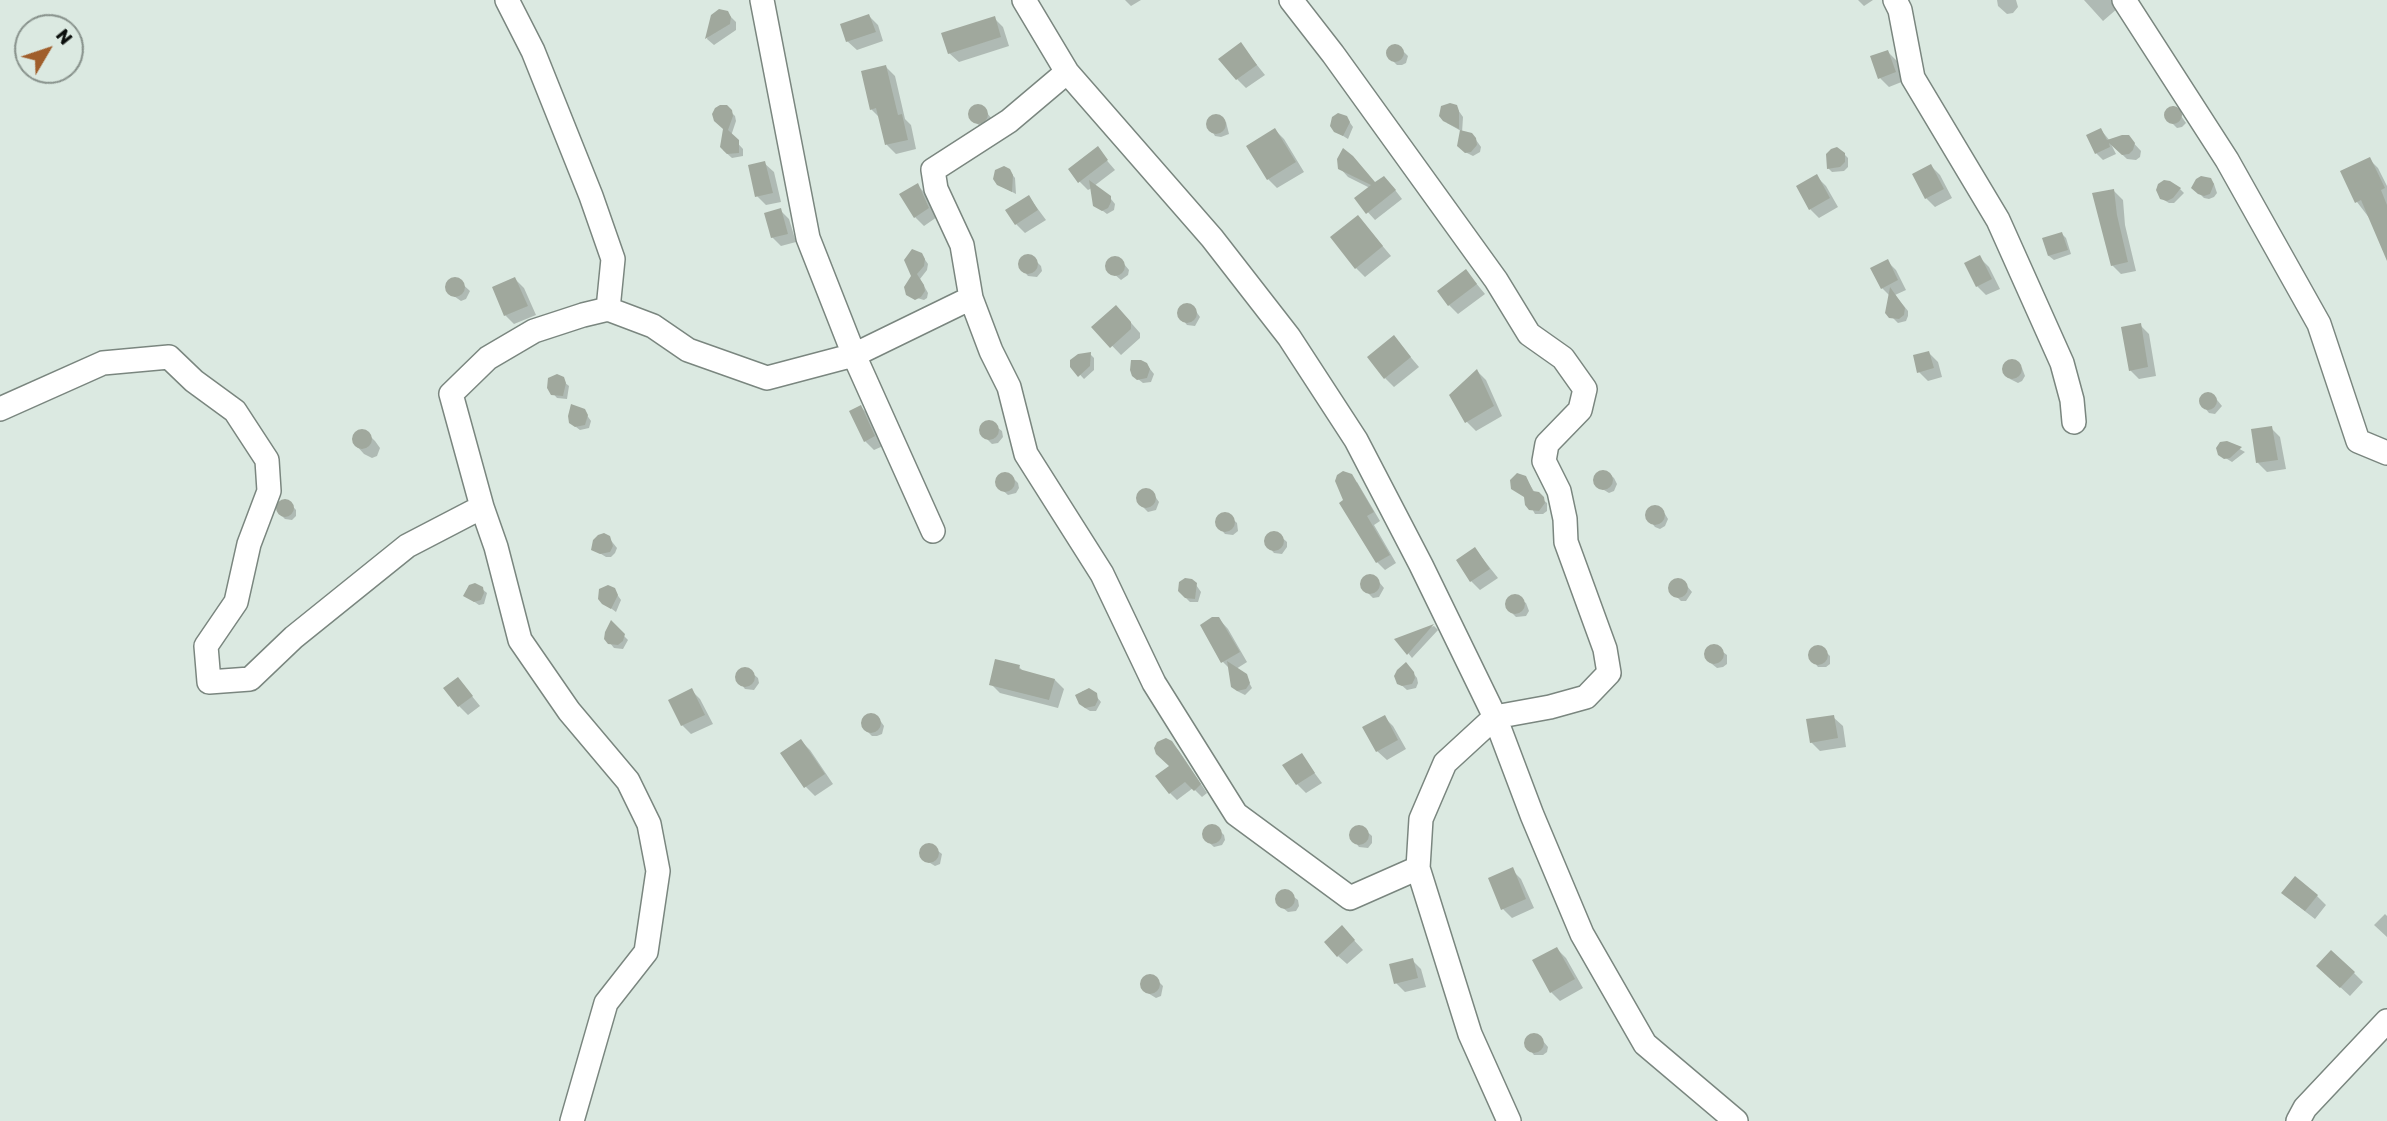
<!DOCTYPE html>
<html>
<head>
<meta charset="utf-8">
<style>
  body { margin:0 }
  #map { position:relative; width:2387px; height:1121px; overflow:hidden; background:#dbe9e1; font-family:Rubik,sans-serif }
  canvas { display:block }
  .north { position:absolute; left:14px; top:14px; width:70px; height:70px; box-sizing:border-box; background:#dbe9e1; border:2px solid #88928c; border-radius:50%; rotate:51deg; font-size:19px; font-weight:700; line-height:28px; text-align:center; color:#0b0f0c }
  .north::after { content:''; display:block; margin:auto; width:24px; height:32px; background:#a05e2b; clip-path:polygon(50% 0,100% 100%,50% 72%,0 100%) }
</style>
</head>
<body>
<div id="map">
<canvas width="2387" height="1121"></canvas>
<div class="north">N</div>
</div>
<script>
const g = document.querySelector('canvas').getContext('2d');
g.lineJoin = 'round';
function paint(path, color) { g.fillStyle = color; g.fill(path, 'evenodd'); }
const poly = rows => new Path2D(rows.map(r => 'M' + r).join(''));
function strokePath(path, color, width, dash) { g.strokeStyle = color; g.lineWidth = width; g.lineCap = dash ? 'butt' : 'round'; g.setLineDash(dash || []); g.stroke(path); }
paint(poly([
  [1125,0,1141,0,1131,6],
  [1858,0,1873,0,1864,6],
  [1997,0,2016,0,2018,7,2013,13,2007,14,1998,6],
  [2084,0,2111,0,2118,8,2103,21],
  [729,15,736,22,736,30,714,45,707,39,713,16],
  [869,16,878,25,883,41,857,50,847,41],
  [994,18,1003,27,1009,46,959,62,949,53],
  [1241,45,1265,75,1246,88,1237,79],
  [1395,46,1399,47,1408,56,1406,63,1402,65,1397,65,1388,56,1388,50],
  [1888,52,1897,61,1904,81,1889,87,1880,78],
  [886,67,895,76,905,119,911,125,916,149,896,154,887,145,880,118,871,109],
  [976,106,982,107,992,119,983,128,972,120,970,114,972,109],
  [2174,106,2186,123,2182,127,2177,128,2166,117,2166,111],
  [726,107,735,116,736,121,731,136,743,149,743,156,732,158,723,150],
  [1456,107,1463,117,1462,133,1474,137,1481,147,1480,152,1473,156,1465,152,1461,131,1447,123],
  [1216,115,1226,122,1229,134,1221,137,1215,136,1207,123,1211,116],
  [1346,117,1353,127,1348,139,1335,131],
  [1275,130,1284,139,1304,172,1277,188,1268,179,1248,146],
  [2101,130,2110,141,2128,137,2141,151,2140,157,2136,160,2127,159,2111,144,2116,154,2103,160,2096,153],
  [1097,149,1115,170,1094,186,1107,194,1115,204,1114,210,1107,214,1095,205,1092,188,1088,190,1079,181],
  [1844,154,1848,158,1848,167,1844,171,1832,172,1828,168],
  [2369,159,2378,168,2387,186,2387,241,2357,202],
  [764,163,774,172,781,202,766,205,757,196],
  [1931,166,1940,175,1952,198,1935,207,1926,198],
  [1340,168,1376,184,1392,186,1402,199,1375,220,1356,199,1370,188,1348,177],
  [1011,173,1015,178,1016,194,1001,186],
  [1817,177,1826,186,1838,207,1819,218,1810,209],
  [2210,180,2214,184,2217,193,2214,197,2209,199,2204,198,2193,187],
  [917,185,926,194,937,217,924,226,915,217],
  [2180,189,2184,193,2174,203,2169,203,2164,200],
  [2114,191,2123,200,2125,225,2136,271,2121,274,2112,265],
  [1029,197,1046,220,1025,233,1016,224],
  [780,210,789,219,796,242,781,246,772,237],
  [1358,217,1391,256,1365,277,1356,268],
  [2062,234,2066,238,2071,254,2054,260,2049,256,2045,239],
  [921,254,928,264,927,270,920,279,928,293,927,298,924,300,910,296,913,276],
  [1025,256,1032,257,1041,266,1042,271,1037,277,1028,276,1020,267,1021,262],
  [1113,258,1119,258,1129,270,1128,275,1121,280,1107,268,1109,260],
  [1980,258,1989,267,2000,289,1986,295,1977,286],
  [1887,261,1896,270,1906,290,1895,295,1908,311,1908,316,1906,321,1898,323,1887,312,1890,296,1882,288],
  [1466,271,1485,294,1458,314,1449,305],
  [453,279,458,280,470,291,466,299,461,301,448,292,448,282],
  [515,279,524,288,536,315,514,324,505,315],
  [1185,305,1193,307,1200,317,1195,326,1187,325,1179,315,1179,310],
  [1125,316,1140,333,1140,338,1121,355,1094,327],
  [2140,325,2149,334,2156,376,2139,379,2130,370],
  [1402,347,1419,367,1394,387,1385,378],
  [1929,353,1938,362,1942,377,1928,381,1919,372],
  [1090,354,1094,358,1094,370,1084,379,1072,366],
  [2013,360,2022,368,2025,376,2022,381,2018,383,2010,379,2003,369,2007,362],
  [1146,364,1154,374,1151,382,1143,383,1133,375],
  [1477,371,1486,380,1502,416,1476,431,1467,422,1451,395],
  [564,382,569,386,567,399,557,398,550,390],
  [2207,394,2213,395,2222,406,2215,414,2209,413,2201,403,2202,397],
  [861,407,870,416,883,446,874,450,865,441],
  [584,411,591,421,589,428,580,430,576,427],
  [990,422,1002,431,1003,437,998,443,992,444,981,433,981,427],
  [2271,428,2280,437,2286,469,2267,472,2258,463],
  [360,431,365,431,375,441,380,448,377,456,372,458,364,454,355,444,353,439,355,434],
  [2227,442,2245,452,2232,462,2219,454],
  [1601,471,1609,474,1614,478,1617,484,1614,491,1609,493,1599,487,1595,479],
  [1004,473,1009,474,1018,483,1019,488,1016,493,1008,495,999,487,998,479],
  [1525,477,1535,493,1547,503,1547,511,1543,514,1535,514,1526,498,1513,488],
  [1357,482,1380,521,1374,525,1396,563,1385,570,1377,562,1345,501],
  [1147,490,1152,492,1159,502,1156,510,1148,512,1139,503,1137,498,1142,491],
  [282,500,287,500,296,510,296,516,292,520,285,519,278,512],
  [1653,507,1661,509,1665,514,1668,519,1665,526,1660,529,1655,527,1647,517,1648,509],
  [1223,514,1228,515,1237,523,1238,531,1233,535,1225,534,1217,525,1218,517],
  [1272,533,1277,533,1287,542,1287,547,1282,554,1274,553,1266,544,1267,536],
  [609,538,617,548,615,553,611,557,606,557,593,549],
  [1475,549,1498,578,1480,590,1471,581],
  [1368,576,1374,576,1384,588,1379,597,1373,598,1362,587,1364,578],
  [1676,580,1682,580,1692,592,1686,601,1681,601,1670,590,1672,582],
  [1194,582,1201,592,1198,602,1190,602,1181,593],
  [482,589,487,593,484,604,479,605,466,596],
  [614,590,621,600,616,612,604,603],
  [1516,596,1526,603,1529,611,1526,616,1516,617,1508,609,1506,602,1511,597],
  [1219,619,1228,629,1247,662,1236,669,1245,675,1252,688,1245,695,1237,691,1230,669,1223,662],
  [611,623,628,640,623,649,614,648,610,643],
  [1434,626,1438,630,1412,658,1397,639],
  [1715,646,1727,655,1727,664,1723,667,1717,668,1707,660,1706,651],
  [1820,646,1830,656,1830,664,1826,667,1818,667,1810,657,1810,652,1814,647],
  [1019,667,1024,672,1055,680,1064,689,1058,708,1000,693,991,684],
  [746,668,758,678,759,683,754,690,745,689,737,679,738,674],
  [1410,669,1417,678,1418,683,1416,688,1407,690,1399,683],
  [458,679,480,706,468,715,459,706],
  [691,690,700,699,713,724,691,734,682,725,670,700],
  [1091,690,1101,702,1096,711,1090,711,1085,708,1077,696,1083,691],
  [872,714,877,716,884,726,882,734,877,736,872,736,867,731,862,721,867,715],
  [1384,717,1393,726,1406,749,1387,760,1377,751],
  [1833,717,1843,726,1846,747,1820,751,1811,742],
  [801,741,810,750,833,784,815,796,806,787,783,753],
  [1171,742,1179,751,1207,793,1202,797,1193,788,1177,800,1170,793],
  [1301,755,1322,783,1306,793,1297,784],
  [1215,826,1224,835,1225,840,1222,845,1214,847,1205,839,1204,831,1207,827],
  [1357,827,1362,827,1372,836,1372,843,1368,848,1359,847,1351,837,1353,829],
  [929,844,942,854,940,864,935,866,922,858,921,849],
  [1512,870,1521,879,1534,908,1512,918,1503,909],
  [1286,891,1298,900,1299,906,1296,911,1288,912,1278,904,1277,896],
  [2317,896,2326,905,2315,919,2293,902],
  [2385,914,2387,916,2387,937,2374,925],
  [1351,937,1363,950,1347,964,1338,956],
  [1557,949,1566,958,1583,988,1560,1001,1551,992],
  [1412,960,1421,969,1426,987,1405,992,1396,983],
  [2354,973,2363,982,2350,996,2327,975],
  [1146,977,1154,977,1163,986,1161,996,1156,998,1143,990,1142,984],
  [1533,1034,1538,1035,1548,1047,1547,1052,1543,1055,1534,1055,1526,1045,1527,1040]
]), '#0003');
paint(poly([
  [719,9,728,11,731,17,730,24,705,39,711,15],
  [869,14,876,32,846,42,840,24],
  [995,16,1001,37,948,54,941,33],
  [1241,42,1257,65,1236,80,1218,59],
  '1386 53a9 9 0 1 1 18 0a9 9 0 1 1-18 0Z',
  [1888,50,1896,72,1878,79,1870,56],
  [886,65,898,115,902,114,908,140,885,145,876,108,870,110,861,71],
  [1450,103,1457,105,1459,111,1459,129,1443,121,1439,116,1441,106],
  '968 114a10 10 0 1 1 20 0a10 10 0 1 1-20 0Z',
  [720,105,727,105,732,110,733,116,728,130,739,140,739,153,727,154,720,147,723,129,714,121,712,114,715,108],
  '2164 115a9 9 0 1 1 18 0a9 9 0 1 1-18 0Z',
  [1338,113,1347,116,1350,122,1343,136,1334,132,1330,126,1332,117],
  '1206 124a10 10 0 1 1 20 0a10 10 0 1 1-20 0Z',
  [1275,128,1296,162,1267,180,1246,146],
  [2101,128,2107,140,2122,135,2129,135,2135,143,2133,150,2129,154,2122,155,2109,143,2110,147,2095,154,2086,135],
  [1460,130,1472,133,1476,138,1477,145,1471,152,1465,153,1457,146],
  [1098,146,1108,160,1078,183,1068,169],
  [1837,147,1845,153,1845,162,1840,167,1827,169,1826,154,1831,149],
  [1343,148,1353,156,1375,182,1384,176,1396,190,1366,214,1354,198,1371,185,1338,169,1337,159],
  [2370,157,2385,188,2381,190,2387,205,2387,261,2361,200,2355,203,2340,171],
  [765,161,773,193,755,197,748,165],
  [1931,164,1944,189,1925,199,1912,174],
  [1004,166,1010,169,1013,175,1012,192,997,185,993,179,995,170],
  [1817,174,1830,198,1809,210,1796,186],
  [2201,176,2211,178,2214,184,2210,194,2204,196,2198,194,2191,188,2196,179],
  [1089,180,1111,196,1111,202,1108,208,1102,211,1093,206],
  [2164,180,2170,181,2181,188,2173,198,2167,201,2160,199,2156,190,2158,184],
  [918,183,929,208,914,218,899,194],
  [2114,189,2117,215,2128,262,2111,266,2092,193],
  [1029,195,1038,210,1015,225,1005,210],
  [781,208,788,234,771,238,764,213],
  [1358,215,1383,246,1355,269,1330,237],
  [2062,232,2068,250,2048,256,2042,238],
  [912,249,922,253,925,259,924,266,917,274,924,285,925,291,921,297,915,300,906,295,904,287,911,276,904,260],
  '1018 264a10 10 0 1 1 20 0a10 10 0 1 1-20 0Z',
  [1980,255,1992,279,1976,287,1964,263],
  '1105 266a10 10 0 1 1 20 0a10 10 0 1 1-20 0Z',
  [1888,259,1898,280,1881,289,1870,268],
  [1466,269,1477,284,1448,306,1437,291],
  '445 287a10 10 0 1 1 20 0a10 10 0 1 1-20 0Z',
  [515,277,528,306,504,316,492,287],
  [1890,287,1905,308,1904,315,1899,319,1889,318,1885,313],
  '1177 313a10 10 0 1 1 20 0a10 10 0 1 1-20 0Z',
  [1116,305,1131,322,1131,329,1110,348,1091,327],
  [2141,323,2148,367,2129,371,2121,327],
  [1394,335,1411,357,1384,379,1367,357],
  [1929,351,1934,368,1917,373,1913,355],
  [1091,352,1090,366,1078,377,1070,367,1070,360,1078,354],
  '2002 369a10 10 0 1 1 20 0a10 10 0 1 1-20 0Z',
  [1131,360,1141,360,1147,363,1150,369,1147,378,1137,380,1132,376,1130,370],
  [1477,369,1494,406,1465,423,1449,395],
  [557,374,564,377,566,383,563,396,551,395,547,388,548,378],
  '2199 401a9 9 0 1 1 18 0a9 9 0 1 1-18 0Z',
  [571,404,585,409,588,415,585,425,575,427,569,423,568,416],
  [861,405,875,436,864,442,849,411],
  '979 430a10 10 0 1 1 20 0a10 10 0 1 1-20 0Z',
  [2272,426,2278,460,2256,463,2251,429],
  '352 439a10 10 0 1 1 20 0a10 10 0 1 1-20 0Z',
  [2227,441,2242,447,2230,458,2224,459,2218,455,2216,448,2220,442],
  '1593 480a10 10 0 1 1 20 0a10 10 0 1 1-20 0Z',
  [1343,471,1352,474,1374,512,1367,516,1390,555,1376,563,1339,503,1343,500,1335,481,1337,475],
  '995 482a10 10 0 1 1 20 0a10 10 0 1 1-20 0Z',
  [1517,473,1526,476,1533,491,1539,492,1544,497,1545,503,1539,511,1529,510,1525,505,1524,497,1511,489,1510,480],
  '1136 498a10 10 0 1 1 20 0a10 10 0 1 1-20 0Z',
  '276 508a9 9 0 1 1 18 0a9 9 0 1 1-18 0Z',
  '1645 515a10 10 0 1 1 20 0a10 10 0 1 1-20 0Z',
  '1215 522a10 10 0 1 1 20 0a10 10 0 1 1-20 0Z',
  '1264 541a10 10 0 1 1 20 0a10 10 0 1 1-20 0Z',
  [604,533,610,536,613,546,610,552,600,554,591,550,593,540,598,535],
  [1475,547,1490,569,1470,582,1456,560],
  '1360 584a10 10 0 1 1 20 0a10 10 0 1 1-20 0Z',
  '1668 588a10 10 0 1 1 20 0a10 10 0 1 1-20 0Z',
  [1185,578,1192,579,1197,583,1195,599,1185,598,1178,591,1179,582],
  [475,583,483,587,484,593,481,600,474,602,463,596,469,585],
  [608,585,615,588,618,595,611,609,602,604,598,599,599,589],
  '1505 604a10 10 0 1 1 20 0a10 10 0 1 1-20 0Z',
  [1212,617,1219,617,1240,652,1221,663,1200,625],
  [611,620,625,634,623,641,618,645,608,644,604,639,605,632],
  [1434,624,1407,655,1394,639],
  '1704 654a10 10 0 1 1 20 0a10 10 0 1 1-20 0Z',
  '1808 655a10 10 0 1 1 20 0a10 10 0 1 1-20 0Z',
  [995,659,1020,665,1019,669,1055,679,1049,700,989,685],
  [1227,661,1247,674,1250,683,1246,689,1237,691,1231,687],
  [1406,662,1414,672,1415,678,1412,684,1402,686,1397,684,1394,676,1397,670],
  '735 677a10 10 0 1 1 20 0a10 10 0 1 1-20 0Z',
  [458,677,473,696,458,707,443,688],
  [692,688,705,715,681,726,668,700],
  [1089,688,1097,693,1098,700,1095,706,1085,708,1079,704,1075,695],
  '861 723a10 10 0 1 1 20 0a10 10 0 1 1-20 0Z',
  [1385,715,1398,740,1376,752,1362,727],
  [1834,715,1838,738,1810,743,1806,719],
  [1166,738,1172,741,1201,784,1194,791,1185,782,1169,794,1155,776,1169,766,1156,754,1154,748,1157,742],
  [801,739,825,774,804,788,780,753],
  [1302,753,1315,773,1296,785,1282,765],
  '1202 834a10 10 0 1 1 20 0a10 10 0 1 1-20 0Z',
  '1349 835a10 10 0 1 1 20 0a10 10 0 1 1-20 0Z',
  '919 853a10 10 0 1 1 20 0a10 10 0 1 1-20 0Z',
  [1513,867,1526,899,1501,910,1488,878],
  [2295,876,2318,895,2305,911,2281,893],
  '1275 899a10 10 0 1 1 20 0a10 10 0 1 1-20 0Z',
  [1342,925,1355,940,1337,957,1324,942],
  [1557,947,1575,979,1550,993,1532,960],
  [2331,950,2355,972,2340,988,2316,966],
  [1413,958,1418,978,1394,984,1389,964],
  '1140 984a10 10 0 1 1 20 0a10 10 0 1 1-20 0Z',
  '1524 1043a10 10 0 1 1 20 0a10 10 0 1 1-20 0Z'
]), '#a0a89d');
const street = poly([
  [507,0,533,51,591,196,613,259,608,309],
  [762,0,808,238,854,355,933,531],
  [1024,0,1067,72,1212,238,1289,337,1356,440,1421,565,1495,717,1532,815,1582,934,1645,1044,1736,1121],
  [1291,0,1333,54,1496,280,1529,334,1563,358,1585,389,1580,410,1547,444,1544,461,1559,491,1565,519,1566,542,1605,649,1609,673,1586,697,1550,707,1495,717,1445,763,1421,819,1418,868,1470,1034,1509,1121],
  [1895,0,1900,10,1913,78,1998,220,2062,363,2072,400,2074,422],
  [2124,0,2227,160,2319,324,2358,441,2387,453],
  [971,298,962,245,936,189,933,170,1009,121,1067,72],
  [0,409,103,363,169,357,194,381,235,411,267,460,269,491,249,544,236,602,206,646,209,682,250,679,294,637,407,546,482,507,451,394,488,358,534,331,583,315,608,309,653,326,688,350,767,378,854,355,971,298,991,351,1009,387,1026,454,1102,574,1154,683,1236,814,1350,898,1418,868],
  [482,507,496,547,520,640,569,711,628,781,649,824,658,871,646,952,606,1003,572,1121],
  [2298,1121,2305,1108,2387,1021]
]);
strokePath(street, '#7a867f', 26);
strokePath(street, '#fff', 23);
</script>
</body>
</html>
